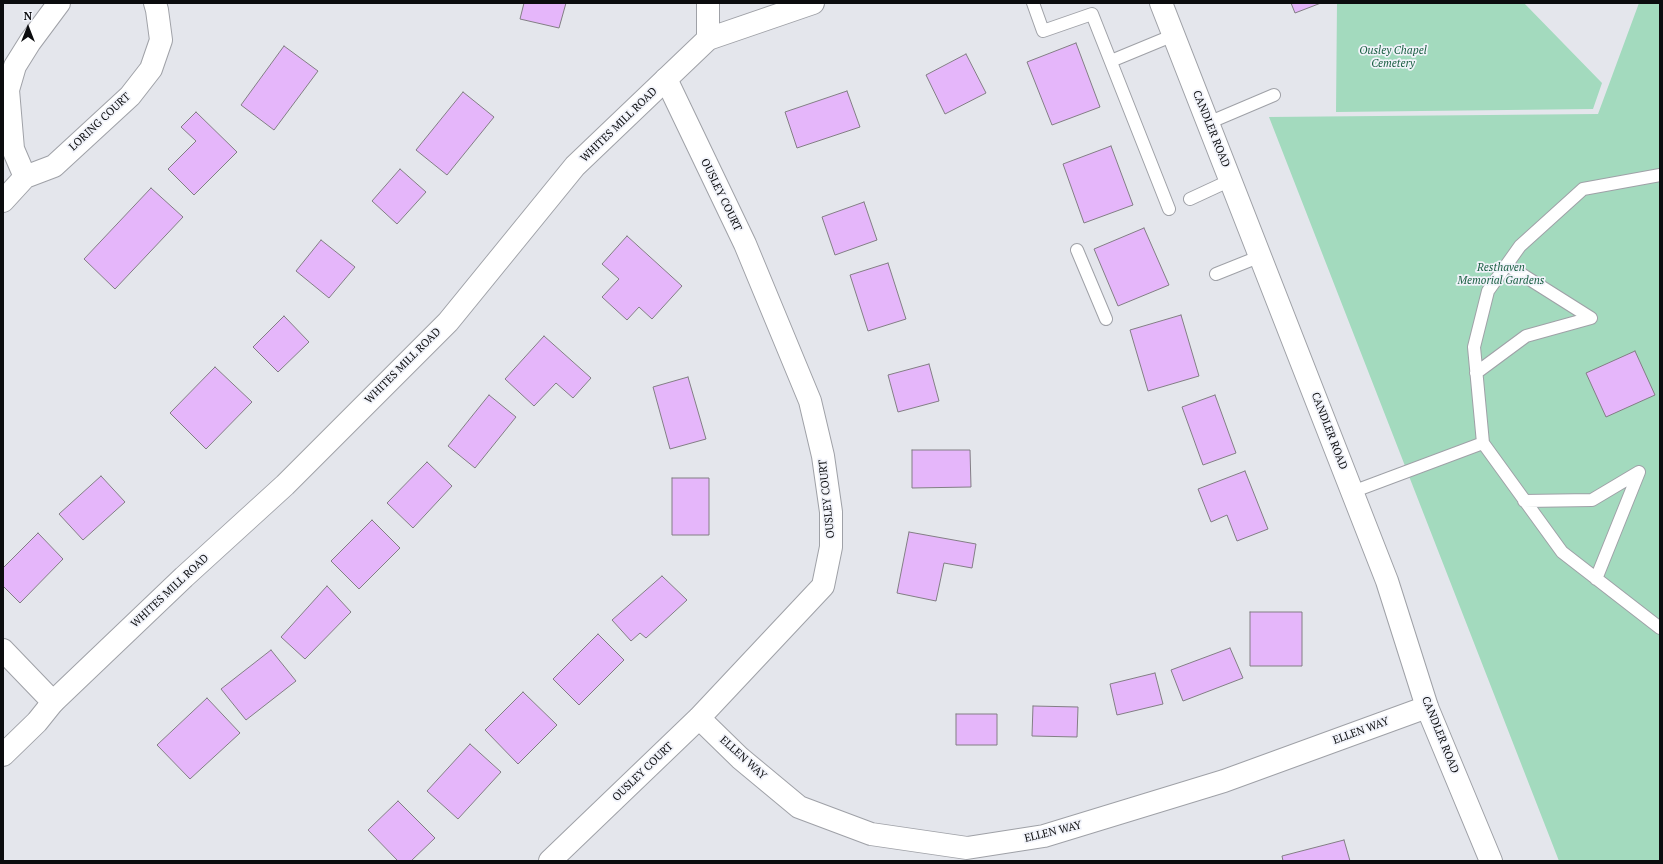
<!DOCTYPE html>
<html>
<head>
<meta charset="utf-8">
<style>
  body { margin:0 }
  #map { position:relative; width:1663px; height:864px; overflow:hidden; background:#e4e6ec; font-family:"PT Serif",serif }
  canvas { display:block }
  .frame { position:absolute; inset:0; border:4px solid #0b0c0e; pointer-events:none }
  .north { position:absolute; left:8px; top:8px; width:40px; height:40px; -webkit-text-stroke:3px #f1f3fa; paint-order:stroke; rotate:0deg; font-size:11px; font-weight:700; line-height:16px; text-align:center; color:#0b0c0e }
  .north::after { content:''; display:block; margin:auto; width:14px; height:18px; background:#0b0c0e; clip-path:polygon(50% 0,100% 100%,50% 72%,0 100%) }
</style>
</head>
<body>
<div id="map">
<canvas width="1663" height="864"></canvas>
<div class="frame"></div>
<div class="north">N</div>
</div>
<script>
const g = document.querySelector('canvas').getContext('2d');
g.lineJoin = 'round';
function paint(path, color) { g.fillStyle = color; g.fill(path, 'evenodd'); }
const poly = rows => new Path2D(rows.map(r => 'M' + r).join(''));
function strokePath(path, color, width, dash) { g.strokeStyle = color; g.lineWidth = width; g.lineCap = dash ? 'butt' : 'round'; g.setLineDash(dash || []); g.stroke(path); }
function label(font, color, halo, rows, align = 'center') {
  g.font = font + ' "PT Serif",serif'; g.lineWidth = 3.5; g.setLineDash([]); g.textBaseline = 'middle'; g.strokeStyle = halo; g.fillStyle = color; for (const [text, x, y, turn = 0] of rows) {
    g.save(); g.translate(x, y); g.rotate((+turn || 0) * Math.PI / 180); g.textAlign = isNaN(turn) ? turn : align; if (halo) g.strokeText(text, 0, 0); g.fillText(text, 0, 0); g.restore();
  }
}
paint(poly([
  [1337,3,1524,3,1602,83,1593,109,1336,112],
  [1639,3,1660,3,1660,861,1559,861,1269,117,1598,114]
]), '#a3dabe');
const building = poly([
  [524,3,566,3,559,28,520,19,524,3],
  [1291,3,1321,3,1295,13,1291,3],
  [1076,43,1100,107,1052,125,1027,62,1076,43],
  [284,46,318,71,274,130,241,105,284,46],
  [966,54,986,93,945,114,926,75,966,54],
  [847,91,860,127,797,148,785,112,847,91],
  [463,92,494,117,447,175,416,150,463,92],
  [196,112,237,152,194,195,168,169,196,141,181,127,196,112],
  [1111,146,1133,205,1084,223,1063,164,1111,146],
  [400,169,426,192,397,224,372,201,400,169],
  [151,188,183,217,115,289,84,259,151,188],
  [864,202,877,240,835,255,822,217,864,202],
  [1144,228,1169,285,1118,306,1094,249,1144,228],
  [627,236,682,286,652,319,639,307,627,320,602,297,619,279,602,264,627,236],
  [321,240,355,267,329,298,296,271,321,240],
  [888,263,906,319,868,331,850,275,888,263],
  [1181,315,1199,376,1148,391,1130,330,1181,315],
  [284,316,309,342,278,372,253,347,284,316],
  [544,336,591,378,573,398,556,383,534,406,505,379,544,336],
  [1635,351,1655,395,1606,417,1586,373,1635,351],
  [929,364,939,401,898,412,888,375,929,364],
  [215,367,252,402,206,449,170,413,215,367],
  [688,377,706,439,670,449,653,387,688,377],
  [489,395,516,417,475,468,448,446,489,395],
  [1215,395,1236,453,1203,465,1182,407,1215,395],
  [912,450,970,450,971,487,912,488,912,450],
  [427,462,452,486,413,528,387,503,427,462],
  [1245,471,1268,529,1237,541,1227,515,1211,522,1198,489,1245,471],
  [101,476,125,502,83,540,59,514,101,476],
  [672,478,709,478,709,535,672,535,672,478],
  [372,520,400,548,359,589,331,561,372,520],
  [909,532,976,544,972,568,944,563,936,601,897,593,909,532],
  [38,533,63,559,20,603,3,586,3,568,38,533],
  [662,576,687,600,646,638,640,633,631,641,612,620,662,576],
  [327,586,351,612,305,659,281,637,327,586],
  [1250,612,1302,612,1302,666,1250,666,1250,612],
  [598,634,624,660,579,705,553,679,598,634],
  [1230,648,1243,678,1183,701,1171,670,1230,648],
  [271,650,296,681,246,720,221,689,271,650],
  [1155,673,1163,704,1117,715,1110,684,1155,673],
  [523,692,557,725,518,764,485,730,523,692],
  [207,698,240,733,190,779,157,745,207,698],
  [1033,706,1078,707,1077,737,1032,736,1033,706],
  [956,714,997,714,997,745,956,745,956,714],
  [470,744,501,772,458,819,427,791,470,744],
  [398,801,435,838,411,861,398,861,368,830,398,801],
  [1344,840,1350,861,1283,861,1282,856,1344,840]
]);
paint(building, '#e5b6fa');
strokePath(building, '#827e84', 1);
const lane = poly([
  [1033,3,1043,31,1092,14,1169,209],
  [1111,61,1174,35],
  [1208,123,1274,95],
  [1660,175,1583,189,1520,246,1488,291,1474,347,1483,443,1562,552,1660,628],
  [1190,199,1231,180],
  [1077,250,1106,319],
  [1216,274,1261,256],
  [1476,373,1526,336,1591,318,1507,265],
  [1352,492,1483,443],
  [1524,501,1592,500,1639,472],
  [1596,579,1639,472]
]);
const street = poly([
  [59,3,30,42,15,66,8,90,13,149,25,177,54,166,130,96,151,69,161,40,157,10,155,3],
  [708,3,708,39],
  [3,201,25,177],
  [3,650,53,702],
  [699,718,740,758,799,807,871,834,967,848,1044,836,1224,781,1427,707],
  [550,861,699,718,823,586,831,547,831,512,823,456,810,401,745,244,666,79]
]);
const secondary = poly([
  [1161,3,1387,581,1427,707,1491,861],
  [3,755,37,722,53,702,184,577,285,485,448,322,575,166,708,39,813,3]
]);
strokePath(lane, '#9fa1a7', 14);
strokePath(street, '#9fa1a7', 24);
strokePath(secondary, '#9fa1a7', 24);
strokePath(lane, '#fff', 12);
strokePath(street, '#fff', 22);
strokePath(secondary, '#fff', 22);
label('italic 11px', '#1b5f43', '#f1f3fa', [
  ["Ousley Chapel",1393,51],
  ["Cemetery",1393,64],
  ["Resthaven",1501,268],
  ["Memorial Gardens",1501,281]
]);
label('11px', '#0b0c0e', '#f1f3fa', [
  ["LORING COURT",100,122,-43],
  ["WHITES MILL ROAD",619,125,-44],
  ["CANDLER ROAD",1211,129,68],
  ["OUSLEY COURT",721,195,64],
  ["WHITES MILL ROAD",403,366,-45],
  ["CANDLER ROAD",1329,431,69],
  ["OUSLEY COURT",827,499,-96],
  ["WHITES MILL ROAD",170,591,-43],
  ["ELLEN WAY",1361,731,-20],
  ["CANDLER ROAD",1440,735,68],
  ["ELLEN WAY",743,758,42],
  ["OUSLEY COURT",643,772,-44],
  ["ELLEN WAY",1053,832,-14]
]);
</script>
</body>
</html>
